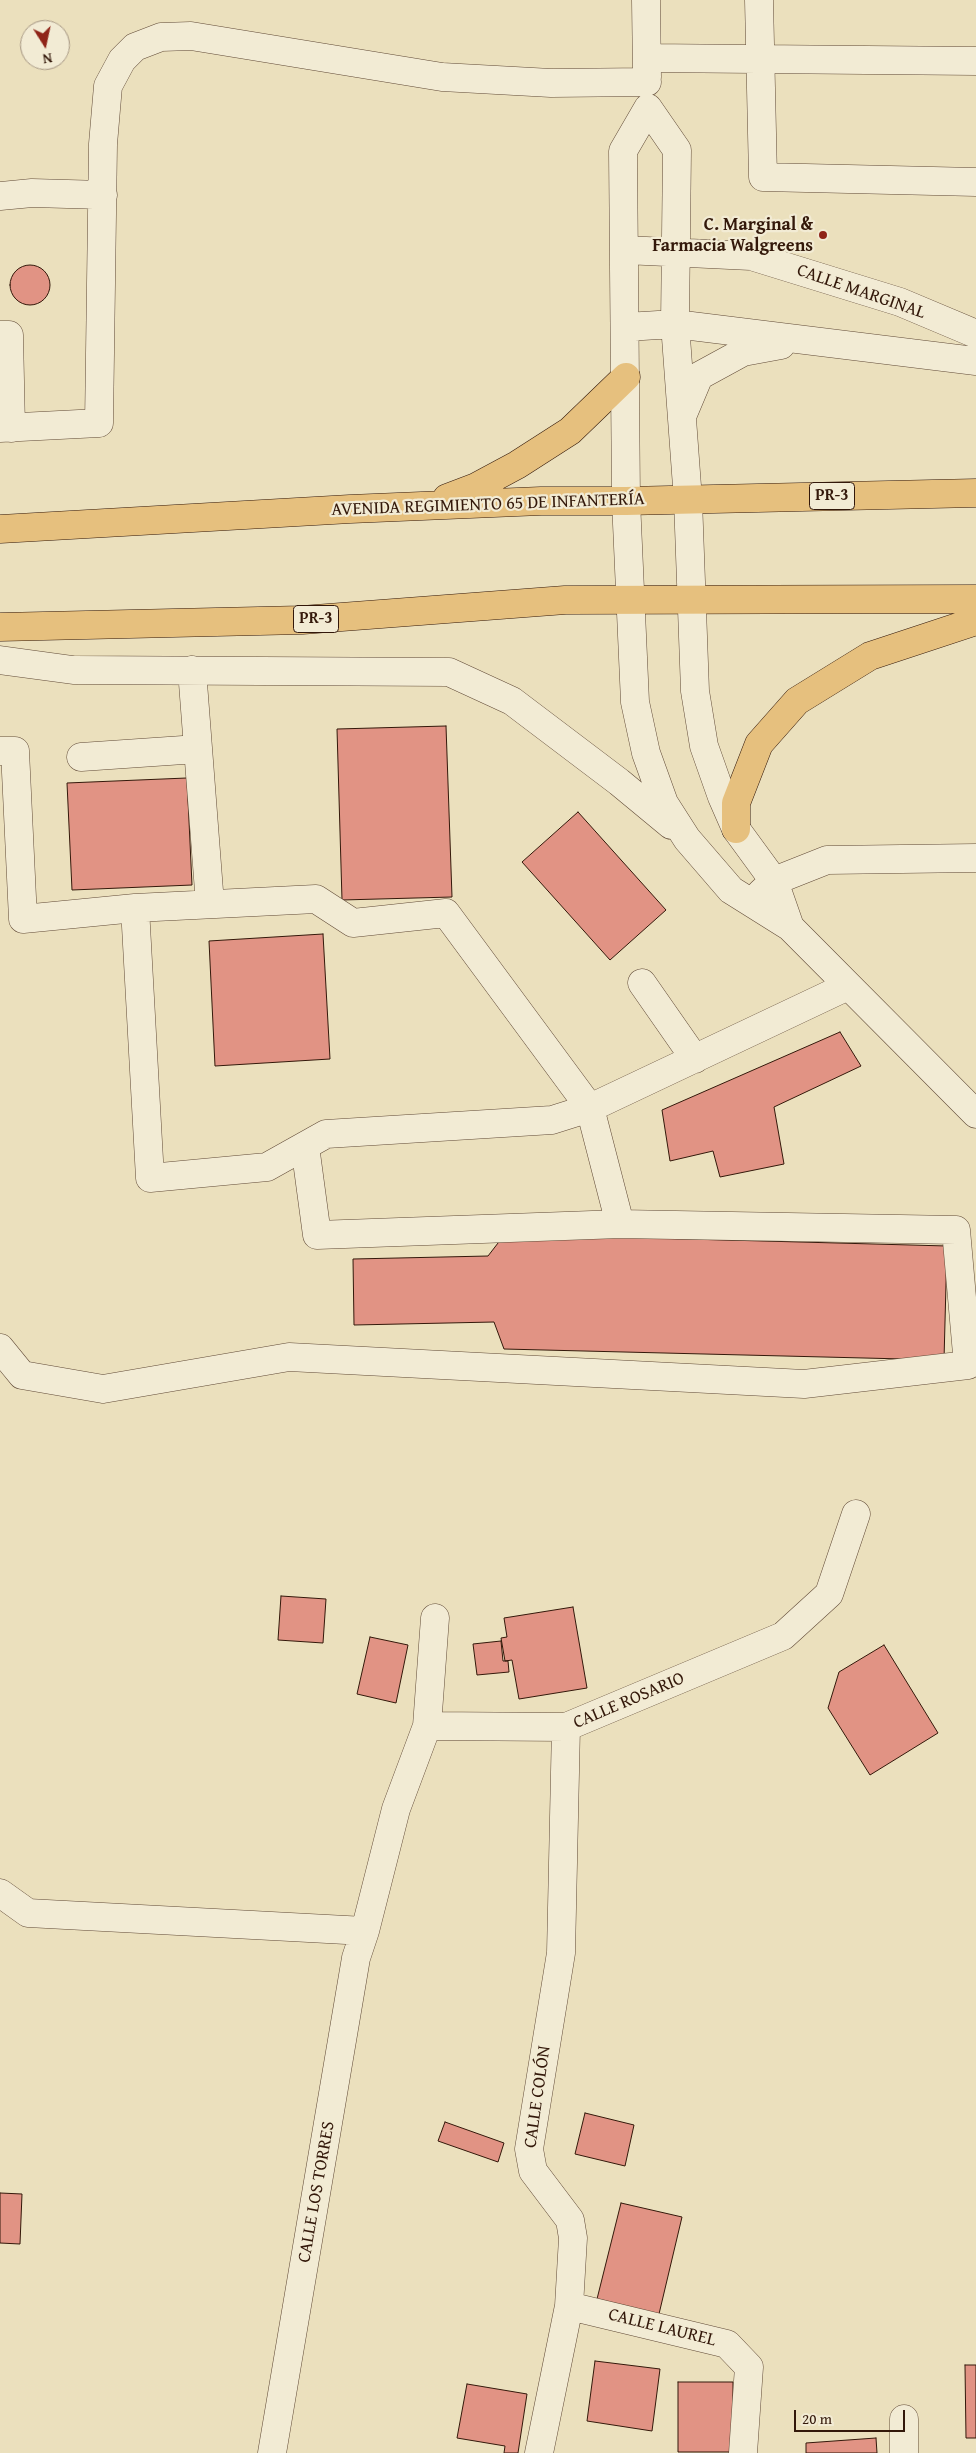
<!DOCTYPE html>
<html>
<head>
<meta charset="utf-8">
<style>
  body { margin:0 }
  #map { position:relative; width:976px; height:2453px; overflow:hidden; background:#ebe0bd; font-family:"Gentium Book Plus",serif }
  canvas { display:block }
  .north { position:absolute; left:20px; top:20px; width:50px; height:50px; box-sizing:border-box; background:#f2ebd4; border:1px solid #a69783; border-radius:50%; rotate:170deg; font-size:14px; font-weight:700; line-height:20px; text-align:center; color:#33180a }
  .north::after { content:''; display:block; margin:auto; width:18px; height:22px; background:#8f2418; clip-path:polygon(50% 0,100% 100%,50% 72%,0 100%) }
  .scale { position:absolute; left:794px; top:2410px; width:111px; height:22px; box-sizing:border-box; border:2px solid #33180a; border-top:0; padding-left:6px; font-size:15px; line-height:18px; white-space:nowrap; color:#33180a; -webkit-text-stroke:4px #f2ebd4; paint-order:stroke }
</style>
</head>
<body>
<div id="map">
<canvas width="976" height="2453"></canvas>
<div class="north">N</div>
<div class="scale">20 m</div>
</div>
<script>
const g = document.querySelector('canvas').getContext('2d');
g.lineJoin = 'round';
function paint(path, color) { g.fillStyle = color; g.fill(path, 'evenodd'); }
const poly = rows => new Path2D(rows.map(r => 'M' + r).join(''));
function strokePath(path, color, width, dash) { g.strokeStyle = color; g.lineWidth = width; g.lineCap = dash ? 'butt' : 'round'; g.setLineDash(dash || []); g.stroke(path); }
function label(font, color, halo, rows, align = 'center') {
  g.font = font + ' "Gentium Book Plus",serif'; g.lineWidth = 4.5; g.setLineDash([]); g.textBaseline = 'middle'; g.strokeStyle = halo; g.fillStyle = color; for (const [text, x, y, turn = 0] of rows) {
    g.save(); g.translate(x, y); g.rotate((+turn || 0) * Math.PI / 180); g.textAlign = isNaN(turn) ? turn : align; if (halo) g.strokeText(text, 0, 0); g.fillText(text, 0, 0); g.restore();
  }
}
const building = poly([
  '10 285a20 20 0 1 1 40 0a20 20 0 1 1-40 0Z',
  [446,726,452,897,342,900,337,729,446,726],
  [187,778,192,885,72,890,67,783,187,778],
  [578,812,666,910,610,960,522,862,578,812],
  [323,934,330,1059,215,1066,209,941,323,934],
  [840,1032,861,1066,774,1107,784,1164,720,1177,713,1151,670,1161,662,1110,840,1032],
  [505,1234,947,1246,944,1360,504,1349,494,1322,354,1325,353,1259,488,1256,505,1234],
  [281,1596,326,1599,323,1643,278,1640,281,1596],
  [573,1607,587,1688,519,1699,512,1660,505,1661,501,1638,507,1637,504,1618,573,1607],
  [370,1637,408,1645,396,1703,357,1694,370,1637],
  [501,1641,503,1661,508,1661,509,1672,477,1675,473,1644,501,1641],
  [884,1645,938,1733,870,1775,828,1708,839,1672,884,1645],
  [585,2113,634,2125,625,2166,575,2154,585,2113],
  [445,2122,504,2143,498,2162,438,2141,445,2122],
  [0,2193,22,2194,20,2244,0,2243,0,2193],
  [621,2203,682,2217,659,2314,597,2299,621,2203],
  [595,2361,660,2369,652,2431,587,2421,595,2361],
  [965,2365,976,2365,976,2438,966,2438,965,2365],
  [678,2382,733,2382,733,2452,678,2452,678,2382],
  [467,2384,527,2394,518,2453,504,2453,505,2446,457,2438,467,2384],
  [876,2438,877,2453,806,2453,806,2443,876,2438]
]);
paint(building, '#e19384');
strokePath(building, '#33180a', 1);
const minor = poly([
  [646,0,647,77],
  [759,0,763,177,976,182],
  [647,58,976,61],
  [0,196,32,193,103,195],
  [625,250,751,256,900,302,976,334],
  [626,327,675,324,976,361],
  [0,335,9,335,11,428],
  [683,414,699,376,743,352,781,345],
  [0,428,99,423,103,144,108,86,122,60,135,47,161,37,191,36,442,77,551,83,647,82],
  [0,660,73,670,449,672,512,701,619,782,671,825],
  [192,670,210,904],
  [0,751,15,751,23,919,135,908],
  [81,757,198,749],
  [761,893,774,881,827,860,976,858],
  [790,927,774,881,736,829,722,797,704,746,695,691,688,500,675,324,677,150,648,108,623,151,626,501,635,702,646,753,664,803,687,839,731,890,790,927,976,1114],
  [642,983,695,1059],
  [620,1224,590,1108,446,913,353,923,316,899,135,908,150,1178,267,1167,326,1134,552,1120,590,1108,848,986],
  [0,1348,22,1375,103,1389,289,1357,804,1384,968,1365,956,1230,620,1224,317,1235,305,1146],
  [427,1726,566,1727,783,1636,829,1594,856,1514],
  [0,1893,28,1913,365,1931,396,1809,427,1726,435,1618],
  [569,2306,727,2344,749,2367,743,2453],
  [904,2419,904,2453],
  [272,2453,356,1958,365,1931],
  [539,2453,569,2306,573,2238,570,2220,533,2171,529,2149,561,1953,566,1727]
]);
const major = poly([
  [447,498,476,487,517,465,570,431,626,377],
  [0,529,350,509,541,501,626,501,976,493],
  [0,627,302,620,565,600,976,599],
  [736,829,736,803,759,744,797,701,870,656,976,621]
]);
strokePath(minor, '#614a37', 29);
strokePath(major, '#33180a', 29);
strokePath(minor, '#f2ebd4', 28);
strokePath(major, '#e6c07e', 28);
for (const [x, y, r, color] of [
  [823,235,5,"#8f2418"]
]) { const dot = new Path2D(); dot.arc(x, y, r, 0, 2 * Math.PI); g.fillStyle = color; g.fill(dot); strokePath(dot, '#f2ebd4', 2); }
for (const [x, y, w] of [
  [832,496,45],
  [316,619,45]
]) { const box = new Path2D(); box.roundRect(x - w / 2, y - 13.5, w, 27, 4); g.fillStyle = '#f2ebd4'; g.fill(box); strokePath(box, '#33180a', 1); }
label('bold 16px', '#33180a', null, [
  ["PR-3",832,496],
  ["PR-3",316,619]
]);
label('bold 18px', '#33180a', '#f2ebd4', [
  ["C. Marginal &",813,225],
  ["Farmacia Walgreens",813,246]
], 'right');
label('18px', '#33180a', '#f2ebd4', [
  ["CALLE MARGINAL",861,292,19],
  ["AVENIDA REGIMIENTO 65 DE INFANTERÍA",488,505,-2],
  ["CALLE ROSARIO",629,1701,-23],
  ["CALLE COLÓN",538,2097,-82],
  ["CALLE LOS TORRES",317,2192,-80],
  ["CALLE LAUREL",662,2328,14]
]);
</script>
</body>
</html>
